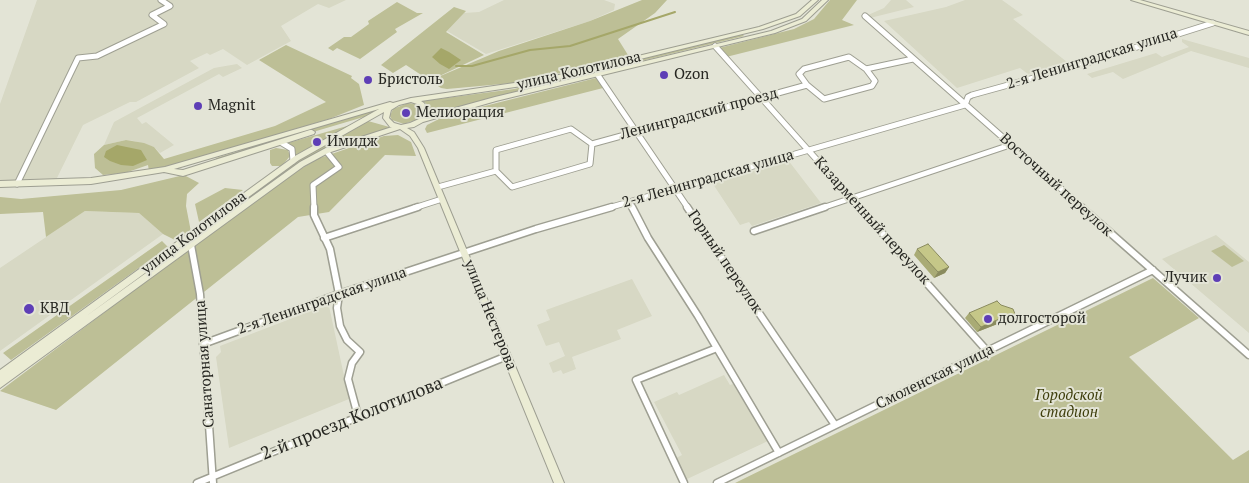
<!DOCTYPE html>
<html>
<head>
<meta charset="utf-8">
<style>
  body { margin:0 }
  canvas { display:block; background:#e3e4d6 }
</style>
</head>
<body>
<canvas width="1249" height="483"></canvas>
<script>
const g = document.querySelector('canvas').getContext('2d');
g.lineJoin = 'round';
function paint(path, color) { g.fillStyle = color; g.fill(path, 'evenodd'); }
const poly = rows => new Path2D(rows.map(r => 'M' + r).join(''));
function strokePath(path, color, width, dash) { g.strokeStyle = color; g.lineWidth = width; g.lineCap = dash ? 'butt' : 'round'; g.setLineDash(dash || []); g.stroke(path); }
function label(font, color, halo, rows, align = 'center') {
  g.font = font + ' "PT Serif",serif'; g.lineWidth = 4; g.setLineDash([]); g.textBaseline = 'middle'; g.strokeStyle = halo; g.fillStyle = color; for (const [text, x, y, turn = 0] of rows) {
    g.save(); g.translate(x, y); g.rotate((+turn || 0) * Math.PI / 180); g.textAlign = isNaN(turn) ? turn : align; if (halo) g.strokeText(text, 0, 0); g.fillText(text, 0, 0); g.restore();
  }
}
paint(poly([
  [37,0,346,0,329,8,318,4,281,26,291,41,247,65,223,49,210,55,207,53,190,61,199,68,136,102,130,102,83,125,56,180,0,181,0,104],
  [504,0,604,0,615,4,614,10,590,21,486,54,447,31,464,13,479,12],
  [891,0,906,0,914,7,870,18,868,15,884,8],
  [965,0,1002,0,1023,15,1013,19,1067,62,1028,74,1020,68,957,88,884,21,946,7],
  [1182,39,1249,58,1249,68,1191,51,1123,79,1113,72,1092,78,1087,74,1156,53,1162,57,1189,47,1182,42],
  [237,64,242,68,223,77,219,74,137,118,142,124,146,122,174,145,160,153,154,147,134,141,126,140,104,145,114,122,214,68],
  [788,160,821,203,752,226,749,222,740,225,713,184],
  [85,211,139,213,163,234,0,351,0,268],
  [1216,235,1249,262,1249,333,1162,259],
  [632,279,652,316,617,330,621,339,572,357,576,369,563,374,561,370,553,373,549,363,565,356,559,342,546,346,537,325,550,320,546,310],
  [329,306,349,399,229,448,216,357,221,352,220,346,316,309],
  [724,375,730,385,733,384,768,441,685,480,674,459,682,455,654,402,677,392,679,395]
]), '#d7d8c4');
paint(poly([
  [642,0,667,0,655,13,618,39,628,55,549,76,513,83,447,89,441,88,406,65,393,73,381,65,454,7,466,11,446,32,484,55,431,80,499,51,590,21],
  [830,0,857,0,842,20,854,25,726,57,719,48,794,29,814,19],
  [397,2,417,13,423,13,395,29,397,32,360,59,337,48,333,51,328,48,344,37,351,37,369,24,368,21],
  [742,34,744,36,534,87,431,115,429,106,423,101,514,89],
  [286,45,352,76,351,78,359,84,364,105,329,119,163,168,149,171,148,165,125,173,103,175,95,168,94,154,104,145,126,140,144,143,154,147,164,159,275,126,326,102,259,60],
  [596,78,603,88,427,133,425,129,427,125,445,116],
  [408,103,416,104,422,109,418,119,404,124,392,120,390,116,393,109],
  [385,106,367,116,215,161,216,158],
  [368,121,393,128,325,150,294,166,222,216,18,369,15,366,234,205,297,161],
  [354,124,296,155,294,147,288,143],
  [398,135,411,142,416,156,385,155,329,212,298,217,56,410,0,391,186,251,299,170,317,159,384,136],
  [276,148,288,150,290,156,282,166,272,166,270,163,270,150],
  [184,175,199,183,187,194,186,206,191,232,177,241,163,234,139,213,85,211,46,237,43,212,0,214,0,197,21,199,121,190],
  [225,188,243,190,199,222,195,204],
  [162,241,168,247,11,360,3,353],
  [1224,245,1244,261,1232,267,1211,251],
  [1153,278,1199,318,1129,357,1233,460,1249,450,1249,483,735,483]
]), '#bdbf96');
paint(poly([
  [441,48,449,52,461,60,449,69,440,64,432,57],
  [117,145,141,150,147,160,133,166,121,165,110,161,104,157,106,151]
]), '#a5a769');
strokePath(poly([
  [456,66,472,66,530,50,570,46,675,12]
]), '#a5a769', 2);
const streetFar1 = poly([
  [865,16,1083,208],
  [715,46,860,208],
  [597,74,688,208],
  [807,85,799,74,804,69,849,57,866,69],
  [282,143,292,149,293,161],
  [496,171,496,150,571,129,592,144],
  [17,184,78,58,97,56,164,24,152,15,170,6,161,0],
  [438,187,496,171,512,187,590,164,592,144,807,85,824,99,872,86,875,81,866,69,913,59],
  [629,202,632,208],
  [314,208,313,185,339,167,326,151],
  [414,208,442,199],
  [608,208,965,105,968,97,972,95,1077,66,1213,23],
  [822,208,1010,145]
]);
const street = poly([
  [314,207,314,215,330,249,339,294,337,308,340,326,347,340,360,352,352,363,348,379,358,416],
  [632,207,648,238,698,316,779,453],
  [687,207,835,425],
  [859,207,988,352],
  [1081,207,1249,355],
  [754,231,825,207],
  [324,238,418,207],
  [191,245,200,294,213,483],
  [203,344,339,294,536,229,612,207],
  [197,483,507,356],
  [684,483,636,380,717,348],
  [717,483,1153,270]
]);
const secondary = poly([
  [812,0,818,0,800,16,763,29,542,83,421,101,424,103,429,111,426,116,495,97,771,31,802,19,822,0,828,0,806,21,775,33,496,101,423,122,414,127,407,128,414,132,424,148,564,483,554,483,418,148,410,136,400,129,328,153,304,166,0,388,0,370,295,156,379,109,174,169,183,170,310,130,312,130,315,132,314,134,183,176,164,172,91,184,0,187,0,181,91,178,165,167,390,102,393,103,411,98,542,79,759,27,796,14,812,0],
  [411,102,420,105,423,111,419,119,410,123,401,125,394,123,389,118,391,110,399,105,411,102],
  [384,112,383,118,390,127,392,127,324,149,300,162,85,317,299,160,384,112],
  [1131,0,1140,0,1249,31,1249,35,1131,0]
]);
strokePath(streetFar1, '#9e9f92', 7);
strokePath(street, '#9e9f92', 9);
strokePath(secondary, '#9e9f92', 2);
strokePath(streetFar1, '#fff', 5);
strokePath(street, '#fff', 6);
paint(secondary, '#ebecd4');
paint(poly([
  [917,249,949,267,945,273,934,278,914,255],
  [1001,305,1015,314,1007,324,1000,323,977,332,965,318,969,313]
]), '#a9ab75');
paint(poly([
  [949,267,945,273,934,278,938,272],
  [1004,317,1000,323,977,332,981,327]
]), '#8a8b5f');
const building = poly([
  [928,244,949,267,938,272,917,249,928,244],
  [997,301,1001,305,1013,309,1015,314,1012,318,1004,317,981,327,969,313,997,301]
]);
paint(building, '#c5c788');
strokePath(building, '#8a8b5f', 1);
for (const [x, y, r, color] of [
  [664,75,5,"#5e3eb6"],
  [368,80,5,"#5e3eb6"],
  [198,106,5,"#5e3eb6"],
  [406,113,5,"#5e3eb6"],
  [317,142,5,"#5e3eb6"],
  [1217,278,5,"#5e3eb6"],
  [29,309,6,"#5e3eb6"],
  [988,319,5,"#5e3eb6"]
]) { const dot = new Path2D(); dot.arc(x, y, r, 0, 2 * Math.PI); g.fillStyle = color; g.fill(dot); strokePath(dot, '#e3e4d6', 2); }
label('15px', '#262621', '#e3e4d6', [
  ["2-я Ленинградская улица",1092,59,-17],
  ["улица Колотилова",579,71,-13],
  ["Ленинградский проезд",699,114,-15],
  ["2-я Ленинградская улица",708,179,-16],
  ["Восточный переулок",1056,185,42],
  ["Казарменный переулок",872,221,48],
  ["улица Колотилова",194,233,-37],
  ["Горный переулок",725,262,56],
  ["2-я Ленинградская улица",322,301,-19],
  ["улица Нестерова",490,315,68],
  ["Санаторная улица",205,364,-94],
  ["Смоленская улица",935,377,-26]
]);
label('15px', '#262621', '#e3e4d6', [
  ["Ozon",674,75],
  ["Бристоль",378,80],
  ["Magnit",208,106],
  ["Мелиорация",416,113],
  ["Имидж",327,142],
  ["Лучик",1207,278,"right"],
  ["КВД",40,309],
  ["долгосторой",998,319]
], 'left');
label('italic 15px', '#3e3e0c', '#e3e4d6', [
  ["Городской",1069,396],
  ["стадион",1069,413]
]);
label('18px', '#262621', '#e3e4d6', [
  ["2-й проезд Колотилова",352,419,-22]
]);
</script>
</body>
</html>
